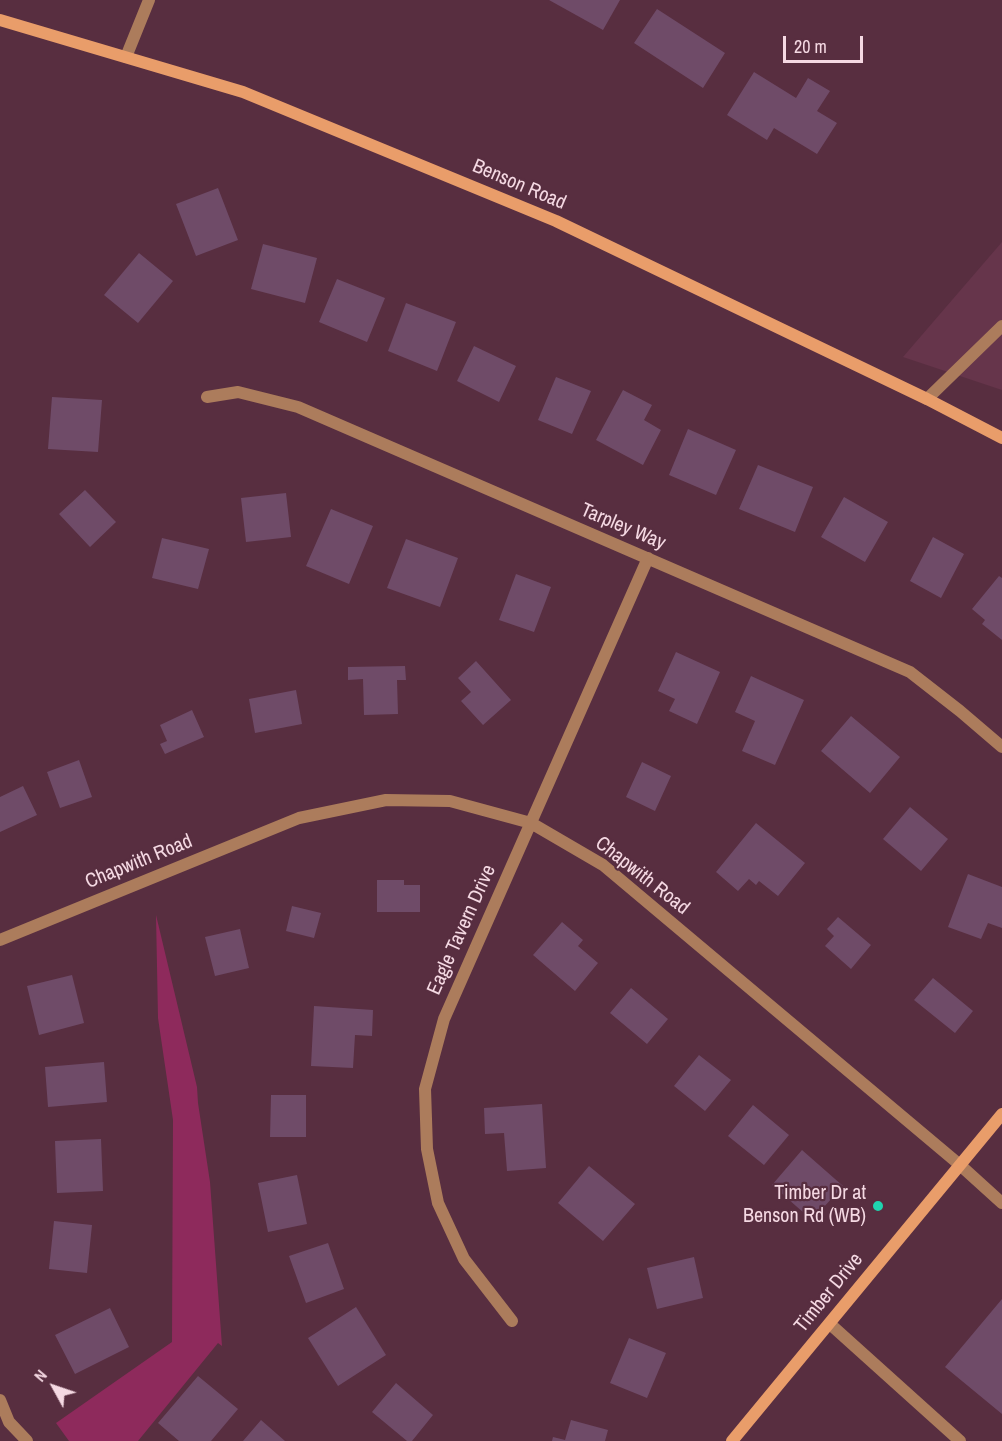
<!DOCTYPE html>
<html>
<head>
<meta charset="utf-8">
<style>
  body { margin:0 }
  #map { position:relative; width:1002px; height:1441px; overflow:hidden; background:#582e40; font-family:"Archivo Narrow",sans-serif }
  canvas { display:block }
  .north { position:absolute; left:24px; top:1357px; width:60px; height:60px; -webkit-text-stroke:4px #582e40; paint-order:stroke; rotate:310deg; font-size:16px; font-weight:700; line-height:24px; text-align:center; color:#f5d9e3 }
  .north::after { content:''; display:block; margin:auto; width:21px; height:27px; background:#f5d9e3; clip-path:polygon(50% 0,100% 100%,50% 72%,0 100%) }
  .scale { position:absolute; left:783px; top:36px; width:80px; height:27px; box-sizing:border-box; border:3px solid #f5d9e3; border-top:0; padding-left:8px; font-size:18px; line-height:21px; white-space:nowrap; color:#f5d9e3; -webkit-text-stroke:4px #582e40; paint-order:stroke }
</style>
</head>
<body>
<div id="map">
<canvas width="1002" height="1441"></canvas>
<div class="north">N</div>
<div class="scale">20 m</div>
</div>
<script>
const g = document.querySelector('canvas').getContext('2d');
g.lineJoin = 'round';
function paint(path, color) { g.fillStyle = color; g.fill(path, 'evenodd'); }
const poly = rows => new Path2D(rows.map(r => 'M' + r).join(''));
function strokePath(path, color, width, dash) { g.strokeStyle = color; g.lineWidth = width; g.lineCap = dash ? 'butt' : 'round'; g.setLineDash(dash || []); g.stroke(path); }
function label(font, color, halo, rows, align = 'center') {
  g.font = font + ' "Archivo Narrow",sans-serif'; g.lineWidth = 4.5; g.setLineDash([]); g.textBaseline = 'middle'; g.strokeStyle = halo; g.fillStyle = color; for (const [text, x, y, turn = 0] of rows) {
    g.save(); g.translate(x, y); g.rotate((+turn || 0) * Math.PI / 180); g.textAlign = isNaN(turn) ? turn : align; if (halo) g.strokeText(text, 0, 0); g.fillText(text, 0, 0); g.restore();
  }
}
paint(poly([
  [1002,242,1002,390,903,357]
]), '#66354b');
paint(poly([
  [156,915,197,1087,198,1103,210,1182,222,1346,218,1343,138,1441,69,1441,56,1423,172,1342,173,1120,158,1018]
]), '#8e2a5c');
paint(poly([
  [549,0,620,0,603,30],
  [657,9,725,53,703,88,634,43],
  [754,72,796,98,808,78,830,91,817,111,837,123,817,154,774,128,767,140,727,115],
  [218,188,238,240,196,256,176,204],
  [263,244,317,258,305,303,251,289],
  [139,253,173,281,138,323,104,295],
  [337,279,385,298,367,342,319,322],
  [406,303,456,322,437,371,388,351],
  [474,346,516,366,499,402,457,381],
  [556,377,591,391,572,434,538,420],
  [623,390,652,405,644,420,661,430,643,465,596,440],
  [52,397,102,400,98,452,48,449],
  [688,429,736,450,716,495,669,475],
  [758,465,813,487,795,532,739,509],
  [85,490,116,522,90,547,59,514],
  [286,493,291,537,246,542,241,498],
  [844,497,888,522,865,562,821,537],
  [331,509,373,526,349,584,306,566],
  [933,537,964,554,941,598,910,581],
  [162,538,209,549,198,589,152,578],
  [406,539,458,558,440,607,387,588],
  [516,574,551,587,534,632,499,620],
  [999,576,1002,578,1002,640,982,624,985,620,972,609],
  [676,652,720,672,697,724,669,711,675,699,658,691],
  [476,661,511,700,483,725,461,701,471,692,458,678],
  [405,666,406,680,397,680,398,714,364,715,363,679,348,680,348,667],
  [751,676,804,700,775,765,742,751,755,721,735,712],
  [296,690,302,724,255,733,249,699],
  [192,710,204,737,165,754,160,744,167,741,160,725],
  [851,716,900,757,870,793,821,751],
  [79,760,92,797,60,808,47,772],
  [642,762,671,776,655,811,626,797],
  [23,786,37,815,0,832,0,797],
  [910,807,948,839,921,871,883,839],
  [756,823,805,863,778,896,759,881,756,885,749,879,738,891,716,872],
  [968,874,1002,887,1002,928,988,923,981,939,948,927],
  [377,880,404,880,404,885,420,885,420,912,377,912],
  [292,906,321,913,314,938,286,931],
  [838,917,871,945,851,969,825,946,834,936,827,929],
  [562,922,583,940,578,946,598,963,575,991,533,955],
  [240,929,249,968,215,976,205,937],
  [72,975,84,1023,39,1035,27,986],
  [933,978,973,1011,955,1033,914,1000],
  [631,988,668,1019,647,1044,610,1013],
  [314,1006,373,1010,372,1036,355,1035,353,1068,311,1066],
  [699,1055,731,1080,705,1111,674,1086],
  [104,1062,107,1102,48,1107,45,1067],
  [271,1095,306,1095,306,1137,270,1137],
  [542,1104,546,1168,507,1171,504,1133,485,1134,484,1108],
  [753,1105,789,1135,764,1165,728,1136],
  [101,1139,103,1191,57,1193,55,1141],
  [802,1150,843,1186,812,1220,772,1185],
  [589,1166,635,1204,603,1241,558,1203],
  [297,1175,307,1224,268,1232,258,1183],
  [54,1221,92,1225,87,1273,49,1269],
  [328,1243,344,1289,306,1303,289,1256],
  [694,1257,703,1298,657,1309,647,1268],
  [1002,1299,1002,1414,945,1367],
  [356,1307,386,1355,338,1386,308,1338],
  [110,1308,129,1347,75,1374,55,1335],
  [629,1338,666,1353,647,1398,610,1383],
  [198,1376,238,1409,211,1441,179,1441,158,1423],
  [396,1383,433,1415,412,1441,407,1441,372,1412],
  [261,1420,285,1441,243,1441],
  [571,1420,608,1430,605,1441,552,1441,553,1437,565,1440]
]), '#6f4b68');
strokePath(poly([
  [927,399,1002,326],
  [960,1165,1002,1203],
  [830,1324,960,1441]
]), '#ac7c5c', 12);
strokePath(poly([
  [207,397,238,392,298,407,910,672,960,711,1002,747],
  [0,940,299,818,386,800,450,801,531,823,603,865,960,1165],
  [512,1321,464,1259,438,1203,427,1149,425,1089,444,1019,648,558],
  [0,1400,9,1422,27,1441]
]), '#ac7c5c', 12);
strokePath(poly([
  [126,57,149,0]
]), '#ac7c5c', 12);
strokePath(poly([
  [0,20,243,92,556,221,927,399,1002,438],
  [732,1441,1002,1114]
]), '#e99d6a', 12);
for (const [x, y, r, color] of [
  [878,1206,6,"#1fd5b0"]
]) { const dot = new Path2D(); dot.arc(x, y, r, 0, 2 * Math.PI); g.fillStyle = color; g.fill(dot); strokePath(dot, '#582e40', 2); }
label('20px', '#f5d9e3', '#582e40', [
  ["Benson Road",519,185,23],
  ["Tarpley Way",623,527,23],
  ["Chapwith Road",139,862,-22],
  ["Chapwith Road",642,876,38],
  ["Eagle Tavern Drive",462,930,-66],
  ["Timber Drive",829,1293,-51]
]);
label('20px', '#f5d9e3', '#582e40', [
  ["Timber Dr at",866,1194],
  ["Benson Rd (WB)",866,1217]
], 'right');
</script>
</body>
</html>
